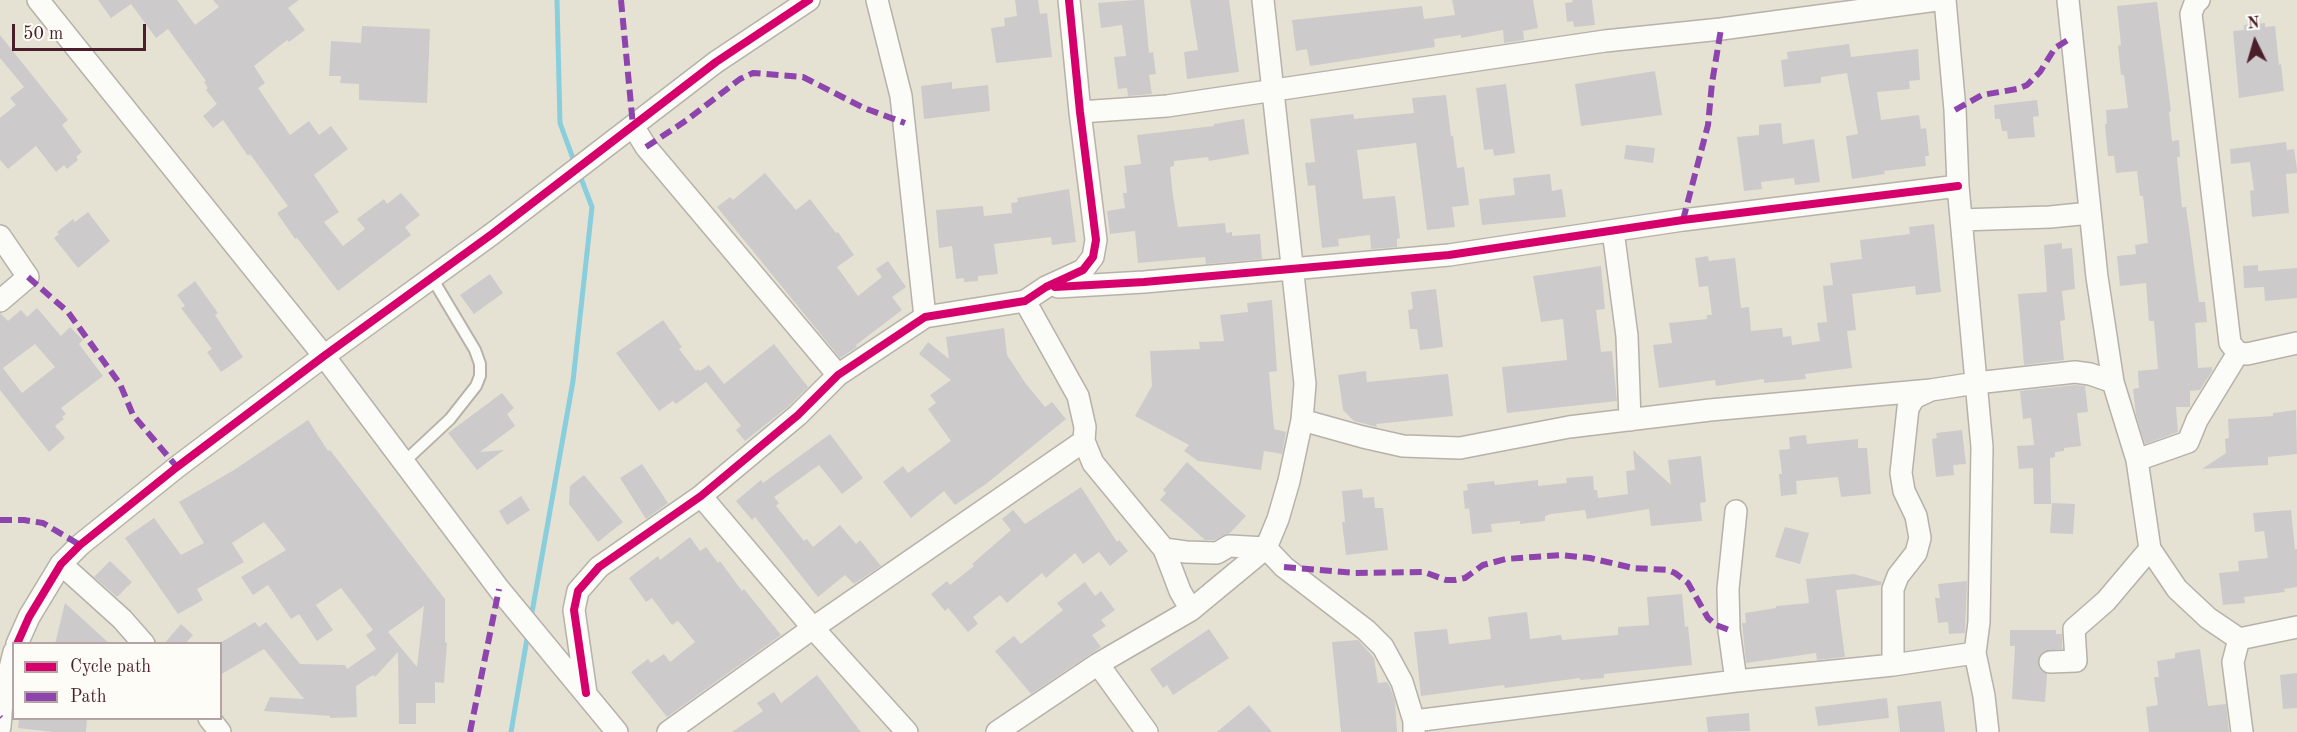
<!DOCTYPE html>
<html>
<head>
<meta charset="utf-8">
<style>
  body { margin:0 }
  #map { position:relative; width:2297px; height:732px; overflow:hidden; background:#e5e2d3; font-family:"Old Standard TT",serif }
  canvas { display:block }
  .legend { position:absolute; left:12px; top:642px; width:210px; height:78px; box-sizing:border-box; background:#fdfcf7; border:2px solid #b5a4a5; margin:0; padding:8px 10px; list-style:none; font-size:18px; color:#4a1f2b }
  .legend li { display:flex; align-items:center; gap:12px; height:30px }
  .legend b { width:30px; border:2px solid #b5a4a5 }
  .north { position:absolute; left:2225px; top:12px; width:60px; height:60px; -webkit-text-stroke:4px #fdfcf7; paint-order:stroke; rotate:355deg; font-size:16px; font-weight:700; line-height:24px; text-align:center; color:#4a1f2b }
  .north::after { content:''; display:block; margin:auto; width:21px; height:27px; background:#4a1f2b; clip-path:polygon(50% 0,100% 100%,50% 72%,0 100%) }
  .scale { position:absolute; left:12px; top:24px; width:134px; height:27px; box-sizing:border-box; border:3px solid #4a1f2b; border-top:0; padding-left:8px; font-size:18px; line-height:21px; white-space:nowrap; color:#4a1f2b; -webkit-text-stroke:4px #fdfcf7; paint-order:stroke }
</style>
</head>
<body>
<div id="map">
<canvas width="2297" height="732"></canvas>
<ul class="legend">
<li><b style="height:8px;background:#d6006c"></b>Cycle path</li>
<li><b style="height:8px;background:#8e44ad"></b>Path</li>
</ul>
<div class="north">N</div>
<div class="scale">50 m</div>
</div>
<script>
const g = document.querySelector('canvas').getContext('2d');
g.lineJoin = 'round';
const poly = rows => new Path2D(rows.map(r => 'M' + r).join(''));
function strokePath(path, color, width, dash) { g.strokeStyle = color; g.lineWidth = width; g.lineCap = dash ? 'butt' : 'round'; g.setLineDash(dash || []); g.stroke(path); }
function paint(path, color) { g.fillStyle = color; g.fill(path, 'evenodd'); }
strokePath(poly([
  [557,0,560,123,575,164],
  [531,618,573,381,592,207,579,173],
  [511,732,528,633]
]), '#89cedc', 5);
paint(poly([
  [98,0,177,0,195,25,219,7,213,0,299,0,288,8,305,30,289,42,287,40,254,66,265,83,258,88,290,135,309,121,319,135,331,126,348,149,314,175,339,212,324,222,343,246,365,229,357,219,384,199,387,204,401,193,420,215,405,227,411,235,338,291,297,238,295,239,277,213,288,206,250,154,248,156,223,120,213,128,203,116,217,104,206,90,208,88,204,82,206,81,168,29,156,38,131,4,111,18],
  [1015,0,1038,0,1040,14,1047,13,1052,57,996,63,991,28,1005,26,1004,18,1017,16],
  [1136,0,1144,0,1149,53,1153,52,1156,74,1149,75,1152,94,1128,96,1127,88,1118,89,1114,57,1126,56,1122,25,1101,28,1098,3],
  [1190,0,1229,0,1239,72,1187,79,1184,52,1198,50],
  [1452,0,1533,0,1538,28,1523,31,1524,40,1504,43,1503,30,1461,38,1461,35,1434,39,1435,47,1310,66,1307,49,1296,51,1292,20,1422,6,1424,19,1455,15],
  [1572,0,1592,0,1595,25,1574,27,1573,21,1567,22,1565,3,1573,2],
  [2157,2,2171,111,2169,112,2172,141,2179,140,2180,157,2177,157,2182,207,2186,207,2199,302,2205,302,2207,322,2195,323,2198,368,2212,367,2212,371,2200,390,2190,391,2190,407,2176,407,2178,432,2145,444,2136,415,2133,389,2139,388,2138,371,2158,369,2154,321,2149,321,2146,283,2120,286,2117,256,2136,254,2135,245,2148,243,2143,196,2140,196,2137,171,2116,173,2114,156,2108,156,2105,124,2107,124,2106,110,2128,108,2124,75,2121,75,2118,46,2121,45,2117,6],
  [2265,23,2265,27,2275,26,2279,65,2281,64,2284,91,2239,98,2233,31,2244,30,2244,25],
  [362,26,430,29,427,103,359,100,359,84,340,83,341,76,329,76,331,41,361,43],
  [0,35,68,120,62,125,82,152,76,157,78,160,67,169,64,165,56,172,36,146,8,169,0,160,0,118,16,105,10,98,24,87,0,58],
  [1849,44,1851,57,1918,49,1920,80,1909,81,1910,89,1877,92,1881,120,1919,115,1921,129,1926,128,1929,156,1925,156,1926,166,1884,171,1885,174,1852,179,1846,136,1858,134,1847,73,1821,77,1821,83,1784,87,1781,60,1788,59,1787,52],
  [1655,71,1662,115,1581,126,1575,84],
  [952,82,952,89,988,85,990,111,924,119,921,86],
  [1506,84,1515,153,1494,156,1493,149,1484,150,1476,88],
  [1446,95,1451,136,1453,136,1457,168,1464,167,1469,205,1452,207,1455,227,1427,230,1416,143,1357,150,1363,199,1395,196,1400,238,1397,239,1397,247,1371,249,1370,235,1338,239,1339,246,1322,248,1315,185,1308,186,1305,163,1315,162,1310,119,1353,114,1354,119,1414,113,1412,98],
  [2037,100,2039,116,2033,117,2035,137,2008,139,2007,131,2002,131,2000,119,1995,119,1994,105],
  [1244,119,1249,154,1209,161,1208,157,1174,161,1174,166,1170,167,1173,196,1178,227,1225,223,1226,233,1232,232,1232,236,1260,234,1262,259,1206,264,1205,257,1138,263,1135,231,1110,234,1107,211,1125,208,1123,193,1127,193,1124,166,1141,164,1137,135,1214,126,1214,124],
  [1781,123,1783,144,1814,139,1820,182,1795,185,1794,178,1761,182,1762,189,1744,191,1737,137,1759,135,1759,125],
  [2286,142,2287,150,2294,149,2297,169,2297,173,2286,174,2289,213,2252,217,2250,191,2254,190,2250,162,2231,164,2230,149],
  [1626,145,1655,148,1653,163,1624,159],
  [765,173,796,210,810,199,836,233,838,232,854,255,837,267,858,296,882,277,876,269,888,261,906,287,892,297,902,310,856,345,857,347,840,358,717,207,730,197,733,200],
  [1550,174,1552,191,1562,189,1566,217,1482,225,1479,199,1515,195,1513,178],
  [1069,189,1076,242,1052,245,1051,237,994,244,998,274,978,276,978,281,964,282,964,278,956,279,952,246,939,248,936,210,983,206,984,216,1012,213,1011,203,1018,202,1017,198],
  [88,212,110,241,78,268,54,238,59,234,57,232,73,219,75,222],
  [1934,224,1941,292,1916,295,1915,286,1852,294,1856,330,1847,331,1852,368,1805,374,1806,379,1764,383,1764,379,1716,386,1715,380,1659,388,1653,345,1672,343,1669,323,1707,319,1707,315,1712,315,1708,286,1699,287,1695,258,1708,256,1709,261,1735,258,1741,308,1749,307,1751,331,1782,328,1783,337,1791,336,1792,345,1820,341,1817,323,1827,322,1823,286,1833,285,1830,263,1862,259,1860,240,1910,234,1909,227],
  [2062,243,2062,249,2072,248,2075,289,2062,291,2065,320,2060,321,2064,360,2024,365,2018,294,2047,292,2044,245],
  [2258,265,2258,271,2297,268,2297,298,2265,301,2264,287,2244,288,2243,266],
  [1601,266,1605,309,1596,310,1601,352,1612,351,1617,401,1507,413,1502,367,1567,360,1563,319,1541,322,1533,276],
  [490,274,503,293,474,314,460,295],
  [195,281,218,313,215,315,243,357,221,372,207,352,212,349,181,308,185,306,177,295],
  [1436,289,1443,347,1420,350,1417,329,1410,329,1408,310,1413,309,1411,292],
  [1272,300,1277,371,1269,372,1274,429,1286,432,1282,454,1264,451,1261,470,1198,461,1184,451,1189,445,1135,416,1152,386,1150,351,1200,349,1199,342,1224,341,1220,315,1248,312,1247,303],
  [37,308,61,336,70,327,83,340,79,344,103,376,61,408,66,414,62,417,64,419,55,426,65,438,49,452,0,390,0,313,8,321,21,310,27,317],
  [35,344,55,367,22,393,3,368],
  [663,320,682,347,679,349,696,371,698,369,700,371,709,365,724,384,774,344,808,387,789,406,745,441,736,430,741,426,706,382,676,404,673,401,659,411,616,353],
  [1004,328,1007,355,1026,384,1045,407,1052,402,1066,419,986,484,955,505,944,491,911,518,883,482,903,466,908,473,951,441,928,409,936,403,930,395,951,380,919,354,928,342,949,359,946,337],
  [1366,371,1367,382,1448,374,1453,416,1376,424,1377,427,1354,421,1343,410,1338,375],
  [2075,385,2085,386,2088,412,2077,413,2081,446,2064,448,2064,451,2055,452,2055,457,2050,458,2051,504,2034,504,2033,468,2019,469,2017,446,2034,445,2031,418,2023,419,2020,391],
  [502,393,514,408,507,414,515,426,480,452,504,450,477,470,448,433],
  [2296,410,2297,454,2268,457,2268,465,2202,469,2226,453,2225,439,2229,438,2228,419,2273,416,2273,413],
  [308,420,328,451,330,450,445,599,445,642,447,643,444,683,435,682,435,703,416,703,416,724,399,724,398,652,375,677,373,675,356,686,357,717,330,718,330,716,264,711,270,697,304,699,264,649,220,675,220,643,255,622,259,627,266,622,300,664,345,665,347,669,376,649,366,635,373,630,341,588,316,605,333,630,317,641,299,614,291,619,268,585,253,595,241,577,286,550,264,522,232,543,244,562,197,589,203,600,178,614,125,538,154,518,181,555,204,543,179,502,234,470],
  [424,606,417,667,388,632],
  [1962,430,1966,464,1953,465,1954,475,1936,477,1932,439,1937,438,1936,433],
  [830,434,863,478,842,494,819,465,774,497,779,503,776,506,804,541,807,539,813,547,840,525,856,544,860,540,881,566,854,584,845,575,818,597,755,517,752,520,736,501,761,480,763,483],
  [1806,435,1807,444,1858,439,1858,448,1867,448,1871,494,1841,497,1838,477,1796,481,1797,494,1781,496,1779,474,1782,474,1779,450,1790,449,1789,437],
  [1633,450,1671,485,1668,460,1701,456,1706,502,1700,503,1702,521,1651,526,1649,509,1587,519,1585,510,1551,514,1545,516,1545,521,1520,524,1520,521,1491,524,1492,532,1472,534,1469,508,1465,509,1463,491,1468,490,1467,484,1494,481,1495,485,1538,480,1538,486,1567,483,1566,478,1593,476,1594,490,1597,490,1598,498,1628,494,1626,471,1635,470],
  [1187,462,1246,516,1230,533,1214,540,1205,540,1160,500,1166,493,1163,490],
  [642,464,668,503,646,519,620,478],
  [584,475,623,522,598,542,569,504,570,486],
  [1081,487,1117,542,1119,540,1128,551,1110,566,1099,552,1083,564,1075,553,1046,578,1042,573,1007,603,1000,595,973,617,978,624,968,632,948,608,945,611,931,594,947,581,950,585,974,566,972,564,1011,530,1002,519,1013,510,1025,524],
  [1362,489,1363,498,1374,497,1375,508,1383,508,1388,550,1346,555,1342,522,1345,522,1342,491],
  [521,496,530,510,507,525,499,511],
  [2052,503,2075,504,2073,534,2050,533],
  [2291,510,2295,549,2297,549,2297,587,2284,589,2285,592,2244,597,2245,603,2223,605,2219,573,2239,571,2238,561,2268,558,2264,531,2255,532,2253,513],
  [1785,527,1809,533,1800,564,1775,557],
  [690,537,700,551,706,547,718,563,720,561,742,591,744,589,781,635,667,717,631,672,648,659,651,663,664,654,670,662,695,642,678,621,672,625,652,598,646,602,629,578,658,556,660,560],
  [110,561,132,582,117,597,94,577],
  [1854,574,1882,582,1881,585,1836,590,1845,657,1817,660,1816,653,1746,663,1742,623,1746,623,1745,613,1776,608,1776,606,1809,603,1806,579],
  [1967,581,1965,633,1949,634,1948,622,1938,623,1935,598,1940,598,1938,584],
  [1085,582,1095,596,1101,591,1115,610,1101,620,1106,626,1092,635,1101,647,1031,694,995,651,1014,636,1021,644,1063,610,1057,603],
  [1682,594,1685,627,1688,626,1692,665,1604,674,1604,678,1580,680,1580,678,1505,688,1504,685,1421,696,1414,632,1447,629,1449,644,1491,639,1488,617,1527,612,1530,639,1561,635,1562,640,1618,635,1618,627,1649,625,1647,597],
  [65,603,110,644,55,644],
  [181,624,193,635,185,644,164,644],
  [1209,629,1229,658,1173,695,1167,685,1163,688,1150,669],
  [2010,630,2056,630,2056,634,2062,634,2062,649,2044,651,2039,657,2039,668,2047,674,2045,702,2012,699,2015,646,2010,646],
  [1358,640,1374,658,1378,683,1387,682,1390,687,1395,701,1397,732,1341,732,1332,642],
  [2200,649,2208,706,2226,704,2229,732,2149,732,2146,707,2158,705,2154,677,2159,677,2157,661,2175,658,2175,653],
  [2297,673,2297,708,2283,709,2280,675],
  [817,675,861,732,732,732,763,711,757,703,774,692,781,703],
  [1887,698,1889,718,1818,726,1815,707],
  [1941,701,1945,732,1900,732,1897,706],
  [1249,705,1272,732,1217,732],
  [1749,713,1750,731,1708,732,1706,717],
  [19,718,87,718,86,732,53,732,18,728]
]), '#cdcacc');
const lane = poly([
  [404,462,450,419,476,386,480,376,480,364,475,350,432,278]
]);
const street = poly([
  [38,0,324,356,499,589,617,732],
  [877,0,901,96,925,317],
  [1945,0,1955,110,1958,186,1982,447,1979,622,1975,653,1984,696,1988,732],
  [2068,0,2097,277,2113,382,2137,460,2150,549,2177,589,2208,618,2239,639],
  [2199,0,2195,3,2191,14,2230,343,2238,353,2247,354,2297,343],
  [1080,112,1167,106,1605,41,1721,29,1937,0],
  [633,126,646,147,838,375],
  [1961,220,2050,217,2090,213],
  [1613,231,1627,336,1630,420],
  [0,236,28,277,0,301],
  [1058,287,1144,282,1449,255,1683,220,1958,186],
  [1025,301,1078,396,1085,427,1084,441,1093,463,1164,549,1180,591,1191,610],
  [1302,420,1363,437,1403,446,1460,448,1569,427,1710,410,1931,390],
  [2137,460,2188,442,2197,420,2238,353],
  [701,496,813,628,907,732],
  [1164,549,1186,552,1217,553,1229,546,1266,548,1284,567,1366,630,1383,647,1402,682,1414,721,1414,732],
  [61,564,122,619,144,644],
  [17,644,29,617,61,564,80,545,177,467,324,356,492,234,716,62,809,0],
  [2050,662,2076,661,2074,629,2106,601,2150,549],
  [1098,664,1147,732],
  [1893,665,1893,589,1898,576,1916,553,1920,538,1916,516,1904,491,1901,473,1908,408,1914,398,1931,390,1976,383,2075,372,2090,374,2113,382],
  [1736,681,1729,630,1728,589,1736,511],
  [586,693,574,610,578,591,599,567,701,496,798,415,838,375,925,317,1025,301,1046,287,1083,270,1093,257,1096,240,1080,112,1069,0],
  [209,718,220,732],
  [1414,721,1736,681,1893,665,1975,653],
  [0,727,2,701,14,652],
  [668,732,813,628,1084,441],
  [997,732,1098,664,1191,610,1266,548,1278,519,1289,481,1302,420,1305,384,1263,0],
  [2242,732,2233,662,2239,639,2297,627]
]);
strokePath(lane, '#b7b1a9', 14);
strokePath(street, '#b7b1a9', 24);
strokePath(lane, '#fbfbf8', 10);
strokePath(street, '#fbfbf8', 21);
strokePath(poly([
  [621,0,633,126],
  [1955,110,1982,95,2017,89,2027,85,2040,72,2055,48,2071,38],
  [646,147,687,120,740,79,753,73,803,77,864,108,905,123],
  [1683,220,1708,125,1712,83,1721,29],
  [28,277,68,312,120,384,133,415,177,467],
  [0,520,24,520,43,523,80,545],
  [1284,567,1355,573,1424,572,1446,580,1455,580,1465,578,1483,565,1506,559,1561,555,1590,558,1633,568,1668,570,1675,573,1688,583,1708,618,1716,625,1729,630],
  [0,717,1,718],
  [470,732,499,589]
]), '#8e44ad', 6, [12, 6]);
strokePath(poly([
  [1055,287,1144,282,1449,255,1683,220,1958,186],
  [17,644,29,617,61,564,80,545,177,467,324,356,492,234,716,62,809,0],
  [586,693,574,610,578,591,599,567,701,496,798,415,838,375,925,317,1025,301,1046,287,1083,270,1093,257,1096,240,1080,112,1069,0]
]), '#d6006c', 8);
</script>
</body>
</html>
